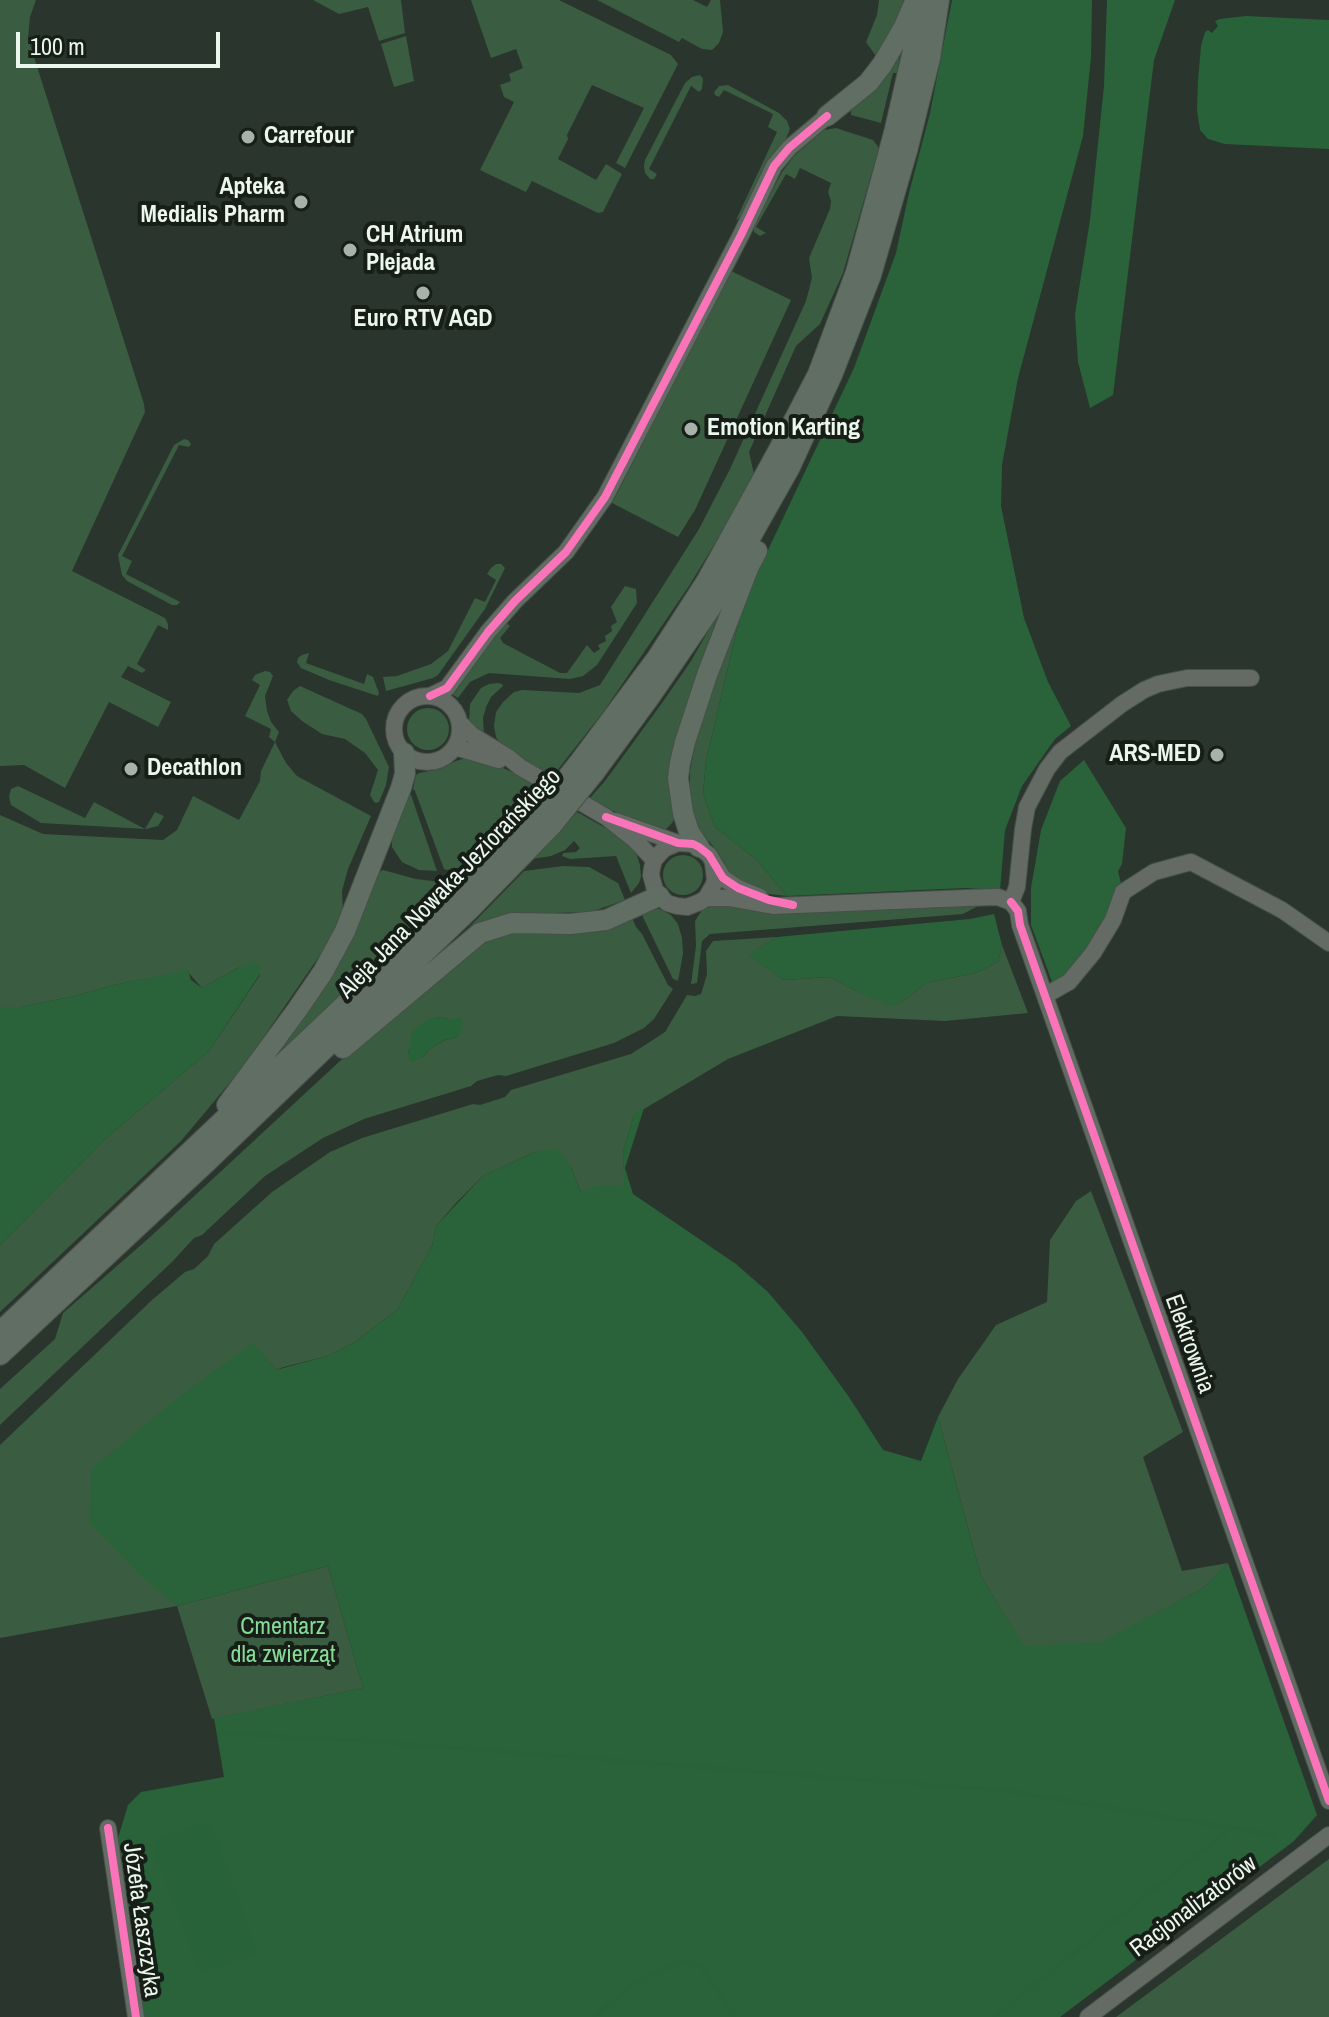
<!DOCTYPE html>
<html>
<head>
<meta charset="utf-8">
<style>
  body { margin:0 }
  #map { position:relative; width:1329px; height:2017px; overflow:hidden; background:#2a352d; font-family:"Archivo Narrow",sans-serif }
  canvas { display:block }
  .scale { position:absolute; left:16px; top:32px; width:204px; height:36px; box-sizing:border-box; border:4px solid #ebf7ed; border-top:0; padding-left:10px; font-size:24px; line-height:28px; white-space:nowrap; color:#ebf7ed; -webkit-text-stroke:6px #161e17; paint-order:stroke }
</style>
</head>
<body>
<div id="map">
<canvas width="1329" height="2017"></canvas>
<div class="scale">100 m</div>
</div>
<script>
const g = document.querySelector('canvas').getContext('2d');
g.lineJoin = 'round';
function paint(path, color) { g.fillStyle = color; g.fill(path, 'evenodd'); }
const poly = rows => new Path2D(rows.map(r => 'M' + r).join(''));
function strokePath(path, color, width, dash) { g.strokeStyle = color; g.lineWidth = width; g.lineCap = dash ? 'butt' : 'round'; g.setLineDash(dash || []); g.stroke(path); }
function label(font, color, halo, rows, align = 'center') {
  g.font = font + ' "Archivo Narrow",sans-serif'; g.lineWidth = 8; g.setLineDash([]); g.textBaseline = 'middle'; g.strokeStyle = halo; g.fillStyle = color; for (const [text, x, y, turn = 0] of rows) {
    g.save(); g.translate(x, y); g.rotate((+turn || 0) * Math.PI / 180); g.textAlign = isNaN(turn) ? turn : align; if (halo) g.strokeText(text, 0, 0); g.fillText(text, 0, 0); g.restore();
  }
}
paint(poly([
  [0,0,36,0,30,17,28,38,144,404,145,412,72,571,165,618,168,624,168,630,158,625,137,664,146,670,142,673,128,666,121,677,171,702,158,727,109,702,65,788,24,765,0,766],
  [313,0,401,0,405,33,379,41,368,7,339,14],
  [471,0,559,0,671,55,678,64,625,168,616,163,644,108,592,85,567,135,568,139,558,159,596,180,606,164,622,174,603,212,598,213,532,181,526,192,480,170,514,102,504,97,500,85,511,81,509,74,523,68,516,49,491,58],
  [597,0,693,0,707,7,711,0,720,0,723,32,719,43,712,50,702,49,682,38,679,42],
  [879,0,904,0,891,38,878,59,866,42,877,15],
  [406,36,414,81,394,87,381,44],
  [900,56,897,73,893,73,881,123,851,115,851,110,872,92],
  [700,75,703,79,702,89,699,92,691,86,649,169,657,174,654,179,650,179,645,173,644,166,645,160,685,83,692,77],
  [728,85,779,113,787,121,790,129,785,141,770,160,741,217,736,220,777,132,768,127,773,114,724,90,719,97,715,95,714,92,719,86],
  [836,128,873,140,879,148,843,273,820,324,796,346,749,452,754,474,748,489,689,586,604,711,552,777,503,747,496,737,494,726,496,712,503,702,514,692,522,690,579,693,600,685,699,529,730,469,806,301,812,278,809,258,830,209,831,201,828,192,831,183,800,168,795,179,786,174,756,227,766,233,760,236,754,232,753,227,782,172,794,156,824,130],
  [731,271,791,300,695,510,678,537,612,503],
  [184,439,188,440,191,444,189,447,179,445,122,556,132,561,126,574,180,602,177,605,172,605,127,581,122,575,118,555,174,445],
  [496,564,501,564,505,568,485,609,438,675,433,678,386,691,383,677,397,676,431,664,448,651,475,598,485,602,496,580,487,574,491,568],
  [625,586,636,589,637,603,597,665,583,676,570,679,489,673,470,682,458,698,453,695,497,633,506,623,510,626,500,638,503,643,560,673,567,673,587,645,594,653,600,649,598,645,606,641,605,636,612,631,611,626,617,622,611,607],
  [743,603,706,761,703,794,715,827,756,859,787,896,760,893,727,871,724,862,713,846,696,828,690,807,690,771,698,729],
  [717,618,673,747,670,774,675,818,672,823,663,832,640,824,589,799,605,781,662,703,691,661,715,619],
  [309,653,306,663,364,684,367,674,373,677,379,693,378,696,329,680,301,668,297,662,298,658,302,655],
  [265,671,270,672,273,676,265,696,267,711,271,722,279,732,275,742,286,763,297,776,371,816,348,869,342,891,343,914,331,939,243,1067,181,1141,0,1312,0,1245,104,1140,209,1051,260,975,260,963,238,968,202,988,187,971,118,984,75,996,20,1007,0,1007,0,815,43,834,163,840,177,830,193,796,239,820,260,781,261,771,275,742,269,737,271,729,245,716,260,685,252,680,255,675],
  [498,683,502,684,503,686,491,697,486,707,483,718,484,735,469,722,470,704,481,688,489,684],
  [300,686,362,714,366,719,389,767,386,785,379,802,376,803,374,802,370,795,378,770,365,753,345,739,322,734,302,721,291,711,287,700,293,691],
  '407 729a21 21 0 1 1 42 0a21 21 0 1 1-42 0Z',
  [469,757,491,763,517,774,539,788,508,826,473,866,447,870,444,869,415,791,413,789,416,775,419,773,440,769,456,761],
  [18,786,85,818,94,802,145,829,155,812,164,816,158,826,146,829,41,823,11,805,9,797,11,789],
  [409,794,411,795,437,871,419,870,408,865,402,862,392,847,392,838],
  [577,812,627,840,636,853,640,865,641,877,639,883,631,893,616,856,570,859,562,856,563,853,576,852,580,848,574,841,565,850,551,856,532,859],
  '663 875a20 20 0 1 1 40 0a20 20 0 1 1-40 0Z',
  [563,866,589,867,618,883,625,900,591,912,516,914,438,959,524,871],
  [383,870,416,879,433,881,460,877,446,894,363,975,279,1053,279,1042,378,872],
  [716,904,980,905,963,914,710,934,702,941,697,983,691,984,696,946,695,921,702,910],
  [651,907,660,909,671,915,678,924,682,938,683,954,678,981,673,979,639,909],
  [631,915,636,927,642,934,668,985,673,989,654,1019,644,1028,614,1043,506,1076,498,1075,477,1081,471,1086,364,1119,323,1138,265,1176,202,1235,194,1238,173,1261,0,1425,0,1389,55,1339,63,1313,149,1238,354,1048,467,954,500,934],
  [437,1017,448,1019,458,1037,445,1040,431,1048,422,1058,408,1054,410,1048],
  [777,937,749,955,784,980,830,977,860,993,901,1003,926,983,976,973,998,962,1002,945,1028,1013,945,1021,837,1016,728,1059,634,1115,623,1151,625,1188,581,1192,571,1167,537,1151,483,1176,457,1202,436,1226,432,1246,397,1310,355,1342,328,1356,284,1367,276,1370,253,1344,177,1606,328,1566,363,1688,212,1719,177,1606,0,1638,0,1445,152,1300,185,1272,194,1269,208,1256,214,1244,272,1192,330,1152,362,1138,473,1104,480,1105,505,1097,511,1090,631,1054,665,1032,687,995,695,996,701,994,707,974,706,951,713,941],
  [1091,1191,1183,1432,1143,1457,1182,1571,1228,1563,1202,1589,1101,1643,1024,1647,981,1576,938,1417,958,1379,996,1325,1047,1302,1050,1240,1076,1201],
  [1329,1859,1329,2017,1116,2017,1131,2006]
]), '#3a5c41');
paint(poly([
  [952,0,1092,0,1091,57,1083,136,1018,378,1002,465,1001,506,1024,618,1048,682,1071,726,1055,739,1022,786,1005,830,1000,890,965,888,787,896,756,859,715,827,703,794,706,761,743,603,854,368,896,253,909,193,930,113],
  [1107,0,1175,0,1154,60,1113,395,1090,408,1078,362,1075,314,1090,220,1104,86],
  [1084,760,1126,828,1122,864,1118,871,1123,892,1113,920,1055,990,1031,925,1031,888,1041,830,1060,781],
  [994,914,1002,945,998,962,976,973,926,983,901,1003,889,1006,860,993,830,977,784,980,748,955,777,937,970,919],
  [251,963,260,963,260,974,209,1051,104,1140,0,1245,0,1007,20,1007,75,996,118,984,188,970,191,980,202,988,238,968],
  [644,1108,625,1168,633,1194,736,1264,768,1292,802,1332,849,1397,883,1450,921,1461,938,1417,981,1576,1024,1646,1101,1642,1202,1589,1228,1563,1317,1815,1294,1841,1060,2017,141,2017,118,1838,128,1805,141,1792,224,1777,214,1718,363,1688,328,1566,177,1606,142,1577,89,1522,92,1468,184,1393,253,1343,276,1370,328,1356,355,1342,397,1310,432,1246,436,1226,483,1176,537,1151,558,1149,571,1167,581,1192,598,1185,615,1185,624,1188,623,1151,634,1115]
]), '#2a633a');
paint(poly([
  [1246,16,1329,20,1329,149,1225,144,1208,139,1200,130,1197,111,1198,80,1201,46,1205,32,1208,30,1212,33,1218,26,1215,21,1220,19],
  [437,1017,448,1019,461,1018,463,1026,458,1037,445,1040,431,1048,422,1058,411,1062,408,1054,410,1048,412,1031,427,1020],
  [200,1825,213,1827,257,1954,203,1972,197,1964,154,1850,157,1839]
]), '#276238');
strokePath(poly([
  [220,1733,353,1740,1008,1791,1275,1835],
  [594,2017,632,1985,663,1969,686,1961,703,1968,734,2017],
  [994,2017,1230,1829]
]), '#276238', 4);
const minor = poly([
  [430,696,447,688,488,632,515,601,566,552,605,497,741,235,774,166,789,148,827,116],
  '394 729a33 33 0 1 1 66 0a33 33 0 1 1-66 0Z',
  [460,723,472,735,508,757,520,767,606,817,635,840,654,860],
  [455,747,499,760],
  [616,821,678,843,693,844,699,847,709,855,723,878,738,888,760,897],
  [678,843,664,849,654,860,652,868,651,875,655,890,667,903,677,906,687,907,700,902,706,898,713,886,715,880,713,863],
  [706,898,729,898,773,906,966,898,998,897,1011,902],
  [1011,902,1018,911,1020,925,1329,1801],
  [1011,902,1017,887,1023,829,1027,807,1047,769,1060,752,1122,704,1144,690,1158,684,1187,678,1251,678],
  [1046,995,1069,982,1093,953,1113,920,1123,892,1154,872,1191,862,1282,910,1329,943],
  [108,1828,136,2017],
  [1088,2017,1329,1835]
]);
const major = poly([
  [827,116,868,83,882,65,904,27,914,4],
  [578,764,657,658,706,582,778,451,818,374,856,272,894,133,917,33,922,0],
  [594,773,649,698,710,609,790,467,832,375,871,275,907,151,930,58,939,0],
  [699,847,689,832,683,813,678,778,680,763,685,742,707,675,749,566,757,551],
  [343,1048,480,933,512,923,570,924,606,920,659,896],
  [227,1105,297,1010,323,972,345,931,401,788,405,774,404,753],
  [0,1332,451,904,534,818],
  [0,1355,208,1161,471,908,552,825]
]);
strokePath(minor, '#475049', 18);
strokePath(major, '#475049', 22);
strokePath(minor, '#636b64', 16);
strokePath(major, '#606e63', 20);
const majorBridge = poly([
  [534,818,578,764],
  [552,825,594,773]
]);
strokePath(majorBridge, '#475049', 22, []);
strokePath(majorBridge, '#606e63', 20);
strokePath(poly([
  [430,696,447,688,488,632,515,601,566,552,605,497,741,235,774,166,789,148,827,116],
  [606,817,678,843,693,844,699,847,709,855,723,878,738,888,769,900,793,905],
  [1011,902,1018,911,1020,925,1329,1801],
  [108,1828,136,2017]
]), '#fb73b8', 8);
for (const [x, y, r, color] of [
  [248,137,8,"#a7b3aa"],
  [301,202,8,"#a7b3aa"],
  [350,250,8,"#a7b3aa"],
  [423,293,8,"#a7b3aa"],
  [691,429,8,"#a7b3aa"],
  [1217,755,8,"#a7b3aa"],
  [131,769,8,"#a7b3aa"]
]) { const dot = new Path2D(); dot.arc(x, y, r, 0, 2 * Math.PI); g.fillStyle = color; g.fill(dot); strokePath(dot, '#161e17', 3); }
label('bold 24px', '#ebf7ed', '#161e17', [
  ["Carrefour",264,137],
  ["Apteka",285,188,"right"],
  ["Medialis Pharm",285,216,"right"],
  ["CH Atrium",366,236],
  ["Plejada",366,264],
  ["Euro RTV AGD",423,320,"center"],
  ["Emotion Karting",707,429],
  ["ARS-MED",1201,755,"right"],
  ["Decathlon",147,769]
], 'left');
label('24px', '#ebf7ed', '#161e17', [
  ["Aleja Jana Nowaka-Jeziorańskiego",450,884,-46],
  ["Elektrownia",1189,1344,70],
  ["Racjonalizatorów",1194,1907,-37],
  ["Józefa Łaszczyka",141,1920,82]
]);
label('24px', '#84dc97', '#161e17', [
  ["Cmentarz",283,1628],
  ["dla zwierząt",283,1656]
]);
</script>
</body>
</html>
